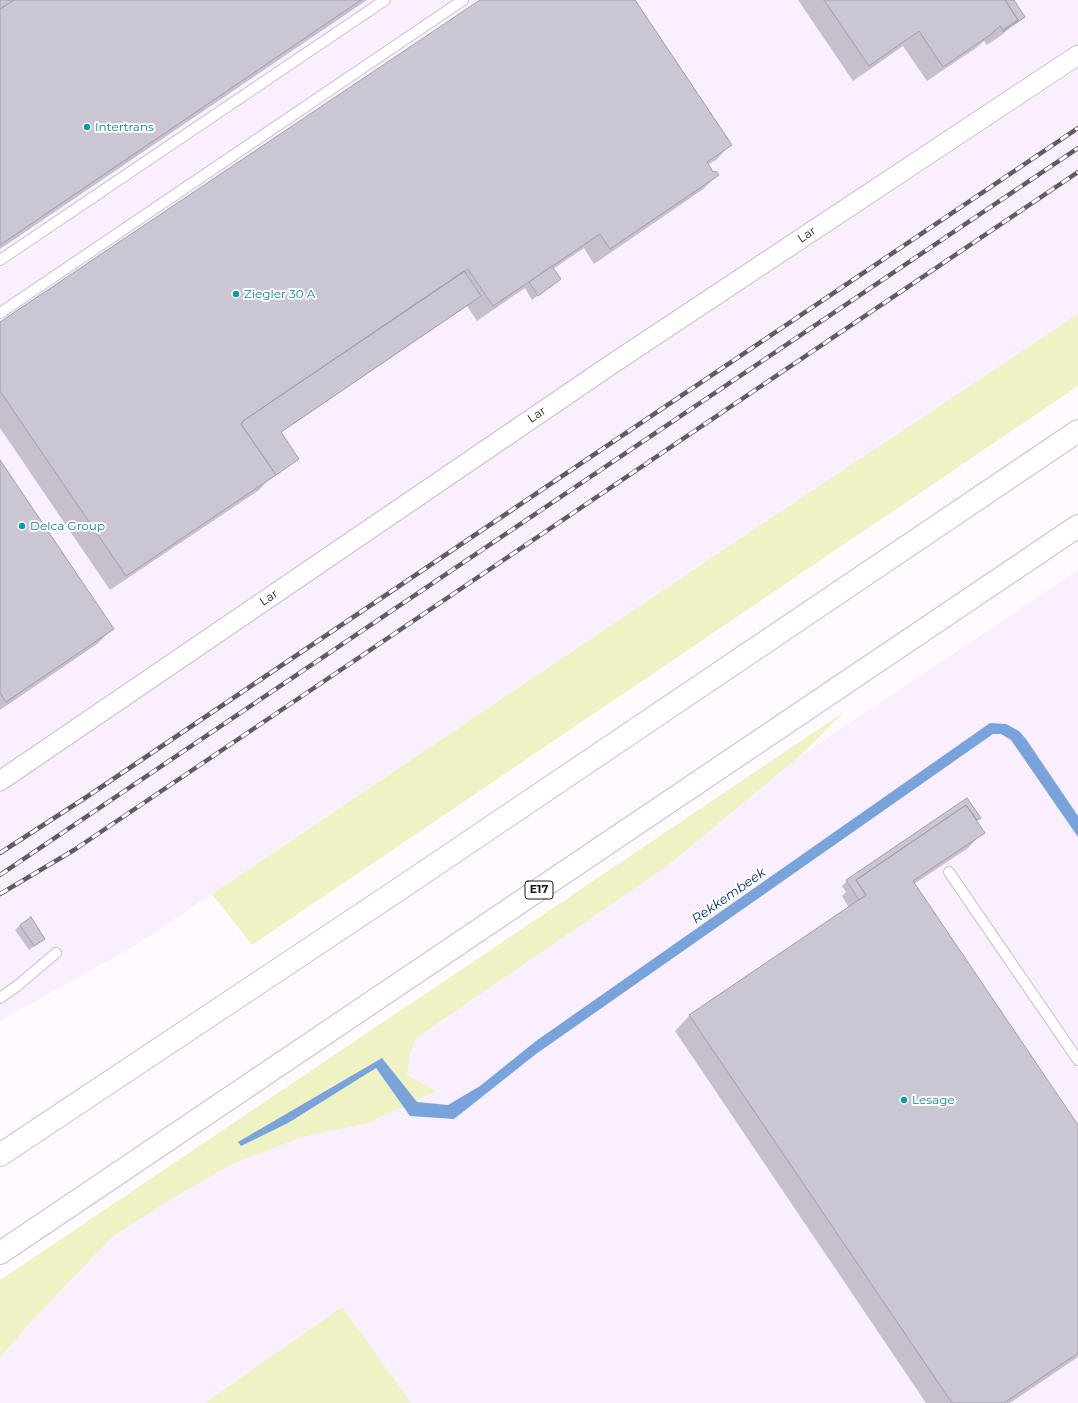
<!DOCTYPE html>
<html>
<head>
<meta charset="utf-8">
<style>
  body { margin:0 }
  canvas { display:block; background:#fefaff }
</style>
</head>
<body>
<canvas width="1078" height="1403"></canvas>
<script>
const g = document.querySelector('canvas').getContext('2d');
g.lineJoin = 'round';
function paint(path, color) { g.fillStyle = color; g.fill(path, 'evenodd'); }
const poly = rows => new Path2D(rows.map(r => 'M' + r).join(''));
function strokePath(path, color, width, dash) { g.strokeStyle = color; g.lineWidth = width; g.lineCap = dash ? 'butt' : 'round'; g.setLineDash(dash || []); g.stroke(path); }
function label(font, color, halo, rows, align = 'center') {
  g.font = font + ' Montserrat,sans-serif'; g.lineWidth = 4; g.setLineDash([]); g.textBaseline = 'middle'; g.strokeStyle = halo; g.fillStyle = color; for (const [text, x, y, turn = 0] of rows) {
    g.save(); g.translate(x, y); g.rotate((+turn || 0) * Math.PI / 180); g.textAlign = isNaN(turn) ? turn : align; if (halo) g.strokeText(text, 0, 0); g.fillText(text, 0, 0); g.restore();
  }
}
paint(poly([
  [0,0,1078,0,1078,316,702,564,136,945,0,1021],
  [1078,570,1078,1403,0,1403,0,1293]
]), '#f9effe');
paint(poly([
  [1078,314,1078,386,252,945,212,894,702,564],
  [844,712,802,754,667,866,416,1038,410,1054,407,1075,436,1091,368,1123,302,1137,232,1164,166,1202,112,1237,34,1318,0,1357,0,1280],
  [342,1307,411,1403,205,1403]
]), '#eff3c4');
paint(poly([
  [990,723,1006,724,1019,731,1026,739,1078,816,1078,837,1011,740,1001,734,993,734,536,1054,454,1119,410,1116,376,1068,288,1123,241,1146,238,1142,382,1058,417,1102,448,1105,480,1086,536,1041]
]), '#79a4db');
paint(poly([
  [0,0,367,0,0,249],
  [482,0,633,0,731,144,716,160,707,165,713,174,718,175,702,190,594,264,584,248,553,269,559,279,532,300,525,288,477,321,467,306,280,433,298,459,293,463,269,479,259,490,110,590,0,428,0,323],
  [798,0,1013,0,1024,17,1014,25,1013,24,1002,35,987,45,984,41,976,48,927,81,903,46,853,81],
  [0,462,112,629,97,644,0,710],
  [967,800,979,818,976,821,983,832,968,848,914,884,1078,1127,1078,1357,1010,1403,926,1403,675,1031,690,1015,849,908,842,896,846,892,842,886,847,881],
  [20,925,44,939,29,950,15,930]
]), '#0003');
const building = poly([
  [0,0,14,0,0,9,0,0],
  [14,0,361,0,0,245,0,9,14,0],
  [480,0,635,0,732,145,707,162,713,172,716,171,719,175,610,249,600,234,493,306,468,269,243,421,241,424,276,475,126,576,0,391,0,322,480,0],
  [824,0,1005,0,1018,20,1003,30,1000,26,993,32,993,33,943,67,919,31,869,66,824,0],
  [1005,0,1014,0,1025,17,1003,32,1003,30,1018,20,1005,0],
  [552,266,561,279,538,296,529,282,552,266],
  [464,271,481,296,281,432,299,459,276,475,241,424,243,421,464,271],
  [0,460,114,629,6,702,0,693,0,460],
  [967,798,981,818,977,820,966,805,856,880,866,895,859,900,846,880,967,798],
  [966,805,985,833,913,881,1078,1125,1078,1353,1004,1403,952,1403,689,1015,866,895,856,880,966,805],
  [31,917,45,939,34,946,20,925,31,917]
]);
paint(building, '#cac6d3');
strokePath(building, '#a39faa', 1);
const lane = poly([
  [0,260,385,0],
  [0,313,463,0],
  [949,872,1078,1060],
  [0,998,17,986,56,953]
]);
const street = poly([
  [0,781,612,364,1078,55]
]);
const highway = poly([
  [0,1155,389,896,1078,431],
  [0,1253,1078,526]
]);
strokePath(lane, '#c9c1cc', 12);
strokePath(street, '#c9c1cc', 21);
strokePath(highway, '#c9c1cc', 24);
strokePath(lane, '#fff', 10);
strokePath(street, '#fff', 19);
strokePath(highway, '#fff', 22);
const rail = poly([
  [0,853,85,798,1078,128],
  [0,875,1078,148],
  [0,894,74,850,1078,172]
]);
strokePath(rail, '#605c61', 4.5);
strokePath(rail, '#fff', 3, [9]);
for (const [x, y, r, color] of [
  [87,127,4,"#0f9aa8"],
  [236,294,4,"#0f9aa8"],
  [22,526,4,"#0f9aa8"],
  [904,1100,4,"#0f9aa8"]
]) { const dot = new Path2D(); dot.arc(x, y, r, 0, 2 * Math.PI); g.fillStyle = color; g.fill(dot); strokePath(dot, '#fff', 1.5); }
for (const [x, y, w] of [
  [539,890,28]
]) { const box = new Path2D(); box.roundRect(x - w / 2, y - 9, w, 18, 3); g.fillStyle = '#fff'; g.fill(box); strokePath(box, '#19161a', 1); }
label('bold 11px', '#19161a', null, [
  ["E17",539,890]
]);
label('12px', '#0d838f', '#fff', [
  ["Intertrans",95,127],
  ["Ziegler 30 A",244,294],
  ["Delca Group",30,526],
  ["Lesage",912,1100]
], 'left');
label('12px', '#19161a', '#fff', [
  ["Lar",807,235,-34],
  ["Lar",537,415,-34],
  ["Lar",269,598,-34]
]);
label('italic 13px', '#002d5e', '#fff', [
  ["Rekkembeek",729,896,-35]
]);
</script>
</body>
</html>
